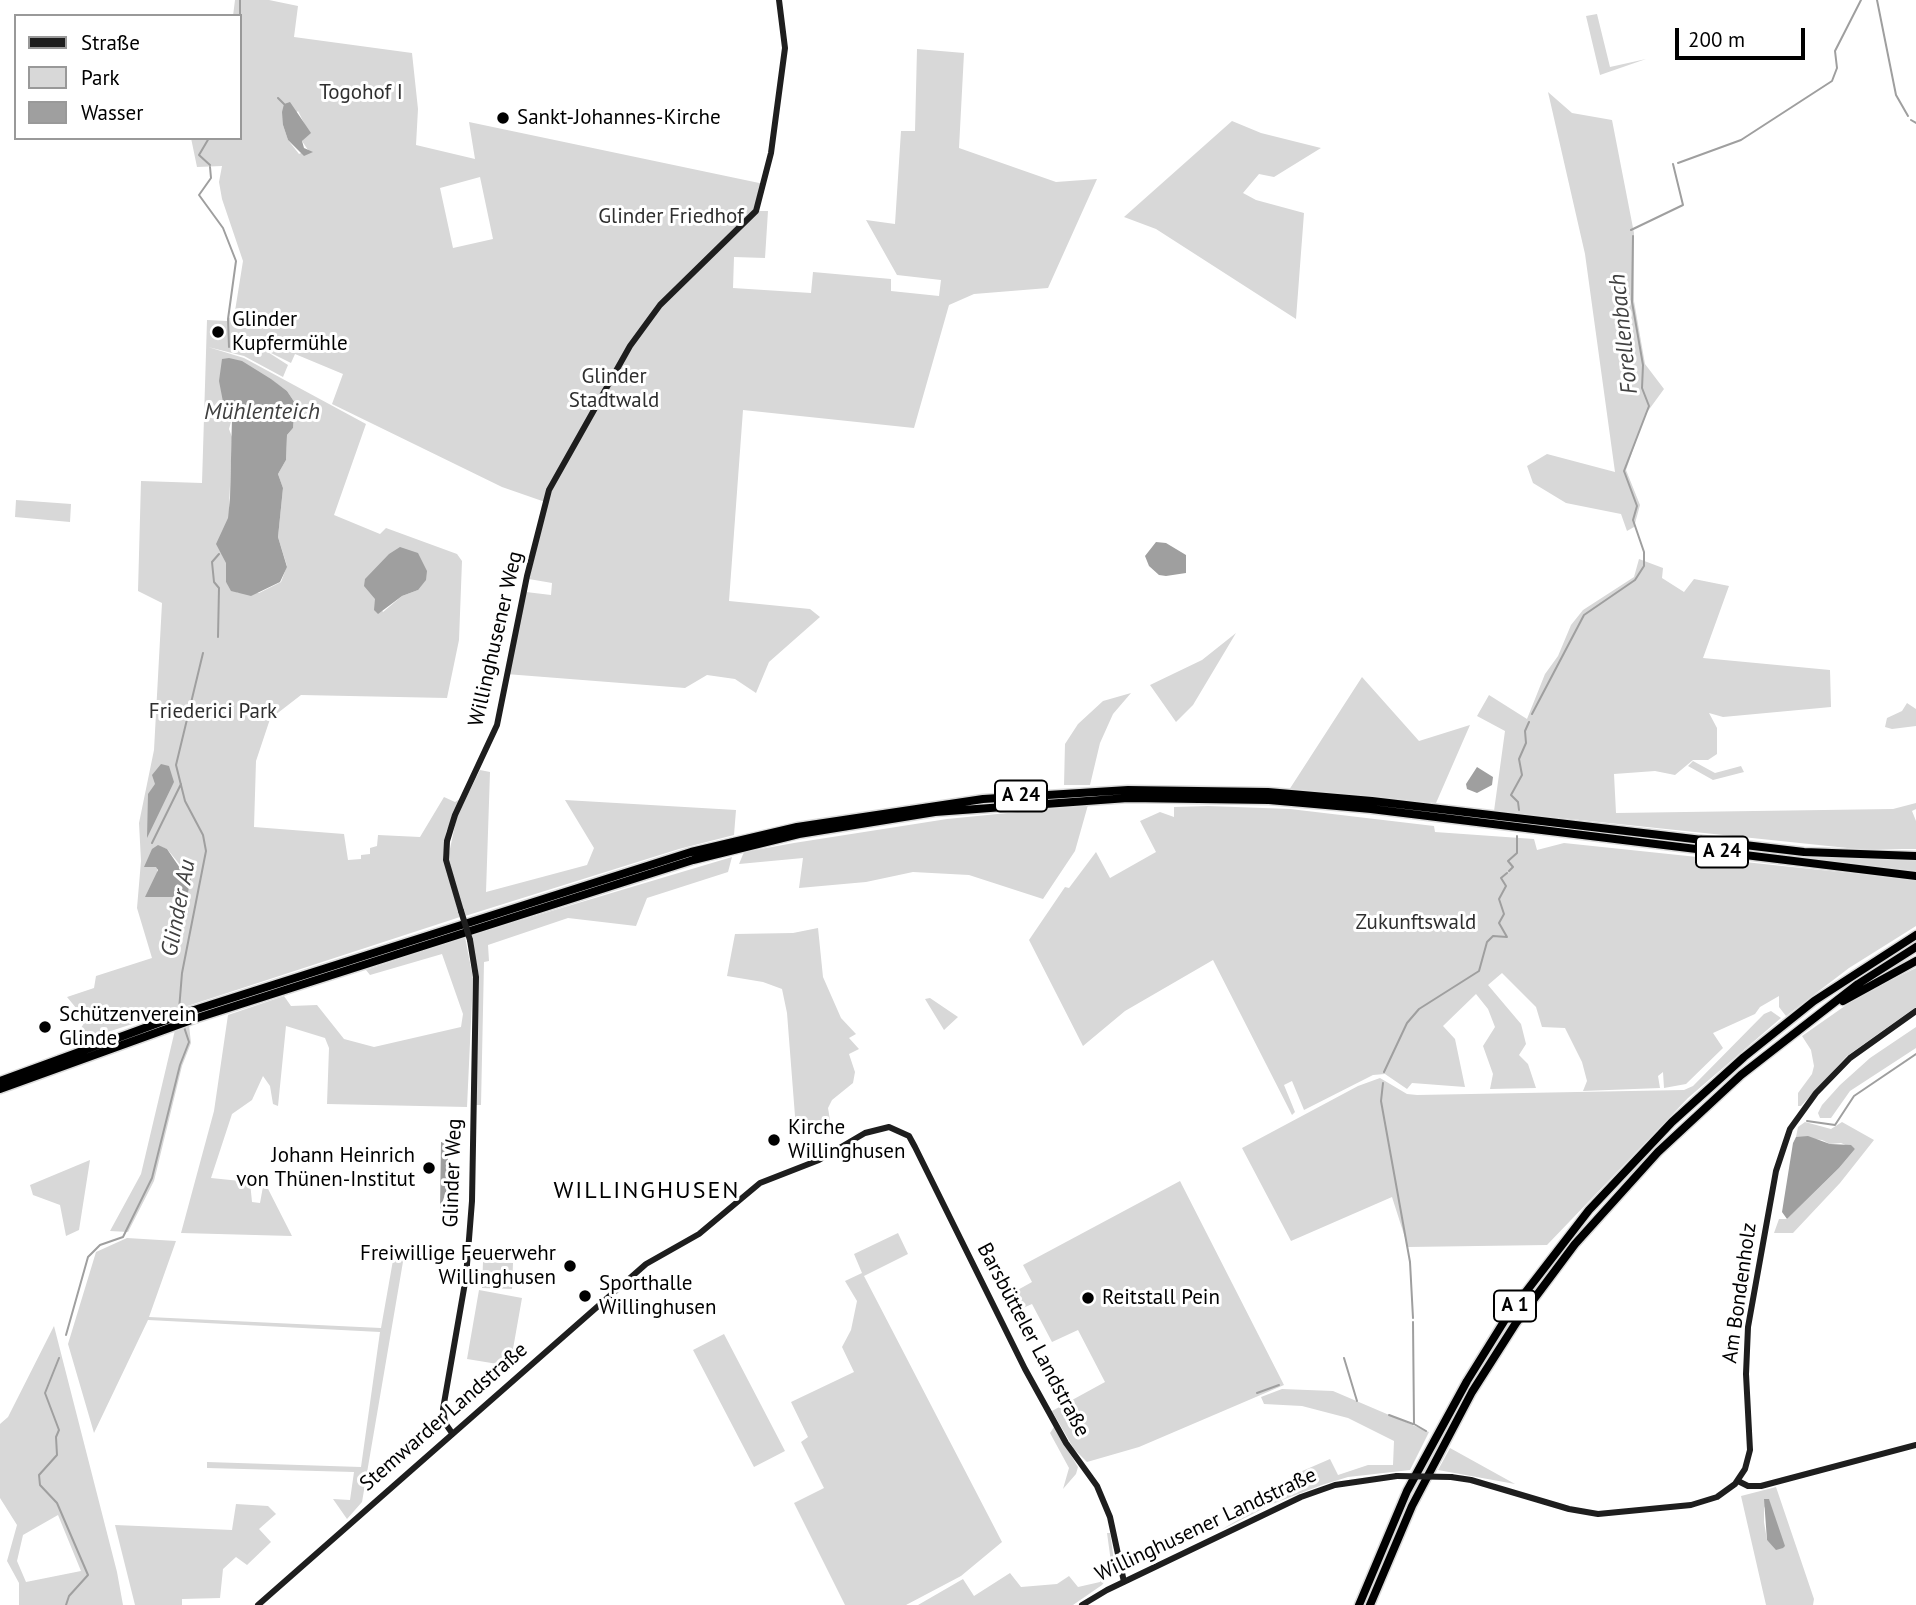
<!DOCTYPE html>
<html>
<head>
<meta charset="utf-8">
<style>
  body { margin:0 }
  #map { position:relative; width:1916px; height:1605px; overflow:hidden; background:#fff; font-family:"PT Sans",sans-serif }
  canvas { display:block }
  .legend { position:absolute; left:14px; top:14px; width:228px; height:126px; box-sizing:border-box; background:#fff; border:2px solid #999; margin:0; padding:9px 12px; list-style:none; font-size:21px; color:#000 }
  .legend li { display:flex; align-items:center; gap:14px; height:35px }
  .legend b { width:35px; border:2px solid #999 }
  .scale { position:absolute; left:1675px; top:28px; width:130px; height:32px; box-sizing:border-box; border:4px solid #000; border-top:0; padding-left:9px; font-size:21px; line-height:24px; white-space:nowrap; color:#000; -webkit-text-stroke:5px #fff; paint-order:stroke }
</style>
</head>
<body>
<div id="map">
<canvas width="1916" height="1605"></canvas>
<ul class="legend">
<li><b style="height:9px;background:#1e1e1e"></b>Straße</li>
<li><b style="height:19px;background:#d8d8d8"></b>Park</li>
<li><b style="height:19px;background:#9f9f9f"></b>Wasser</li>
</ul>
<div class="scale">200 m</div>
</div>
<script>
const g = document.querySelector('canvas').getContext('2d');
g.lineJoin = 'round';
function paint(path, color) { g.fillStyle = color; g.fill(path, 'evenodd'); }
const poly = rows => new Path2D(rows.map(r => 'M' + r).join(''));
function strokePath(path, color, width, dash) { g.strokeStyle = color; g.lineWidth = width; g.lineCap = dash ? 'butt' : 'round'; g.setLineDash(dash || []); g.stroke(path); }
function label(font, color, halo, rows, align = 'center') {
  g.font = font + ' "PT Sans",sans-serif'; g.lineWidth = 6; g.setLineDash([]); g.textBaseline = 'middle'; g.strokeStyle = halo; g.fillStyle = color; for (const [text, x, y, turn = 0] of rows) {
    g.save(); g.translate(x, y); g.rotate((+turn || 0) * Math.PI / 180); g.textAlign = isNaN(turn) ? turn : align; if (halo) g.strokeText(text, 0, 0); g.fillText(text, 0, 0); g.restore();
  }
}
paint(poly([
  [235,0,269,0,298,6,294,37,412,53,418,109,416,145,475,159,469,122,764,184,756,211,768,211,765,258,734,257,733,288,811,293,813,272,891,279,891,291,939,296,941,280,897,275,866,220,895,224,901,131,915,131,917,49,964,53,959,148,1056,182,1097,179,1048,288,974,294,949,305,914,428,743,410,729,601,810,609,820,617,769,662,756,693,735,679,707,675,685,688,506,674,526,592,551,595,552,583,529,579,548,503,502,487,332,404,343,374,295,354,291,363,263,349,288,365,283,377,244,356,208,347,244,358,366,424,334,515,380,534,386,528,457,554,462,561,459,640,447,698,301,695,270,719,256,761,254,827,344,834,348,860,361,859,361,855,370,854,370,848,377,846,378,835,420,837,444,797,455,802,463,797,446,832,443,858,460,917,71,1044,86,1020,67,997,94,988,96,976,152,958,137,908,141,861,139,823,154,750,162,603,138,591,141,481,202,483,207,320,227,321,235,311,243,261,222,199,219,182,222,166,197,167,191,138,240,138,240,16,233,16],
  [298,111,308,131,302,141,308,150,299,154,288,140,283,125],
  [480,177,493,239,453,248,440,188],
  [270,379,287,391,295,403,293,428,287,435,286,460,278,474,283,488,278,537,287,566,281,582,259,593,238,593,226,582,232,437,229,429,232,418,224,407],
  [418,590,402,596,383,612,372,592],
  [158,846,167,849,191,878,178,895,146,897,157,875],
  [1597,14,1610,67,1646,59,1600,75,1586,16],
  [1548,92,1572,113,1612,120,1634,233,1634,301,1645,364,1664,389,1645,415,1626,470,1640,505,1634,527,1627,531,1621,514,1566,503,1533,483,1527,466,1547,454,1615,472,1585,254],
  [1232,121,1261,133,1321,148,1274,177,1259,174,1243,193,1256,200,1304,213,1296,319,1156,229,1124,217],
  [16,500,71,504,70,522,15,517],
  [1639,559,1663,568,1662,578,1684,592,1694,579,1729,586,1703,658,1830,670,1831,707,1723,717,1709,713,1717,728,1717,754,1708,760,1693,760,1675,775,1655,771,1614,774,1616,813,1893,809,1916,803,1916,809,1912,811,1916,821,1916,849,1857,849,1494,811,1505,731,1477,716,1489,695,1527,719,1545,674,1558,656,1571,625,1583,610,1634,577],
  [1236,633,1193,705,1176,722,1150,685,1202,660],
  [1362,677,1419,741,1470,725,1436,803,1289,790],
  [1131,693,1113,714,1100,743,1090,785,1064,785,1065,744,1078,724,1103,701],
  [1907,703,1916,709,1916,726,1892,729,1885,727,1887,718,1902,711],
  [1693,761,1715,773,1741,766,1744,772,1713,780,1688,766],
  [480,770,490,772,486,892,587,865,594,848,565,800,736,810,734,835,679,849,465,916,448,858,457,816],
  [1088,805,1075,851,1043,899,969,875,913,872,866,882,799,888,803,858,739,864,744,852,794,843,947,819],
  [1208,806,1290,809,1434,826,1435,832,1534,839,1537,850,1564,843,1916,880,1916,926,1849,968,1786,1016,1779,1007,1779,996,1760,1007,1755,1014,1713,1033,1723,1048,1686,1084,1664,1088,1663,1072,1658,1076,1660,1088,1583,1091,1587,1081,1582,1062,1565,1028,1542,1027,1536,1007,1502,973,1488,985,1521,1024,1526,1044,1519,1055,1528,1064,1536,1088,1490,1089,1493,1074,1483,1046,1495,1027,1488,1009,1476,994,1443,1026,1455,1039,1465,1087,1412,1083,1407,1089,1385,1074,1373,1075,1304,1110,1292,1081,1284,1085,1295,1112,1292,1115,1213,960,1125,1011,1083,1046,1029,940,1065,887,1069,888,1096,852,1110,878,1156,852,1140,821,1160,812,1174,817,1174,807],
  [1781,852,1916,860,1916,872,1781,856],
  [732,857,728,872,647,898,636,926,568,918,488,945,489,961,484,962,481,1105,475,1105,479,977,471,935],
  [818,928,823,977,841,1018,856,1034,849,1038,859,1049,849,1054,855,1072,853,1083,832,1100,828,1108,830,1120,819,1127,796,1129,787,1013,782,989,763,982,727,976,735,934,793,933],
  [465,937,473,978,467,1107,327,1104,329,1048,325,1038,286,1026,278,1106,273,1104,270,1086,263,1076,252,1100,232,1114,211,1178,250,1182,252,1202,260,1203,264,1181,292,1236,181,1233,214,1111,228,1015,284,996,291,1006,317,1005,344,1039,374,1047,461,1027,463,1014,442,954,370,975,366,970],
  [1916,968,1916,1007,1847,1056,1801,1106,1798,1106,1798,1093,1812,1074,1814,1066,1811,1050,1802,1036,1862,994],
  [930,998,958,1017,944,1030,925,999],
  [1771,1011,1781,1018,1688,1098,1547,1245,1408,1247,1392,1197,1291,1241,1242,1148,1358,1086,1380,1078,1407,1094,1417,1095,1684,1090,1693,1086,1764,1014],
  [189,1025,191,1043,182,1066,154,1181,128,1232,110,1231,141,1174,175,1030],
  [1916,1027,1916,1048,1850,1091,1831,1118,1820,1118,1818,1113,1822,1105,1840,1085,1870,1058],
  [1805,1122,1831,1129,1842,1122,1874,1140,1840,1183,1793,1233,1774,1233,1779,1219,1787,1219,1839,1168,1855,1149,1841,1143,1830,1144,1822,1140,1796,1137,1798,1127],
  [90,1160,79,1230,66,1236,60,1205,33,1195,30,1185],
  [1180,1181,1284,1385,1139,1447,1087,1462,1074,1449,1052,1411,1105,1382,1078,1330,1052,1342,1032,1304,1023,1308,1014,1292,1032,1282,1023,1265],
  [898,1233,908,1254,864,1276,1002,1542,961,1576,906,1605,845,1605,794,1503,824,1488,801,1442,808,1437,791,1402,854,1372,842,1347,851,1330,857,1301,845,1281,862,1273,854,1254],
  [127,1238,176,1241,149,1317,381,1328,395,1249,405,1250,362,1502,347,1519,333,1499,350,1500,354,1472,207,1468,207,1462,361,1467,380,1332,148,1320,94,1433,68,1344,96,1252],
  [483,1262,513,1263,512,1289,482,1288],
  [479,1290,522,1298,510,1366,467,1359],
  [54,1326,117,1572,123,1605,19,1605,19,1583,7,1561,17,1525,0,1498,0,1424,8,1417],
  [58,1515,81,1571,26,1582,17,1561,23,1535],
  [724,1334,785,1451,754,1467,693,1350],
  [1282,1389,1333,1391,1429,1432,1410,1470,1348,1477,1322,1485,1272,1504,1221,1530,1303,1481,1300,1472,1330,1459,1338,1475,1368,1465,1393,1465,1394,1441,1348,1418,1302,1406,1264,1404,1261,1397],
  [1054,1427,1078,1467,1076,1474,1063,1489,1069,1468,1050,1433],
  [1450,1448,1515,1484,1438,1470],
  [1776,1487,1814,1599,1813,1605,1766,1605,1741,1496],
  [1769,1500,1783,1543,1775,1547,1767,1540,1764,1522,1764,1508],
  [236,1504,268,1506,276,1514,259,1529,271,1542,247,1565,236,1557,223,1569,220,1598,182,1599,182,1605,135,1605,115,1525,232,1530],
  [1107,1533,1110,1533,1115,1568,1102,1585,1073,1605,918,1605,963,1579,974,1596,1010,1573,1021,1587,1057,1584,1069,1576,1078,1587,1100,1582,1111,1562]
]), '#d8d8d8');
paint(poly([
  [290,102,311,133,302,141,304,148,313,152,304,156,288,140,283,125,282,112,284,104],
  [229,358,242,361,271,379,287,391,295,403,293,428,287,435,286,460,278,474,283,488,278,537,287,567,280,582,251,596,231,591,226,582,226,563,216,544,228,518,230,498,232,418,224,407,219,381,222,359],
  [1156,542,1166,543,1186,555,1186,573,1166,576,1159,575,1149,566,1145,556],
  [400,547,418,553,427,571,426,580,418,590,402,596,378,614,374,610,375,599,364,586,365,579,389,554],
  [161,764,169,766,174,782,147,838,148,794,155,784,152,775],
  [1477,767,1493,777,1492,785,1477,793,1467,789,1466,784],
  [158,845,167,849,182,871,191,878,187,897,145,897,158,870,156,867,144,867,152,849],
  [1808,1136,1830,1144,1851,1145,1855,1149,1839,1168,1787,1219,1782,1212,1793,1143,1796,1137],
  [441,1142,444,1143,448,1156,448,1186,440,1209],
  [1764,1499,1769,1499,1785,1546,1783,1548,1776,1550,1767,1540]
]), '#9f9f9f');
strokePath(poly([
  [1877,0,1896,95,1908,116],
  [240,18,240,0],
  [278,98,284,104],
  [1911,120,1916,123],
  [209,138,199,155,210,165],
  [1678,163,1741,140,1832,81,1837,68,1835,51,1861,0],
  [210,167,211,178,199,195,223,228,236,261,228,319,229,347],
  [1631,230,1683,205,1673,164],
  [218,637,219,588,214,582,212,562,219,554],
  [1532,714,1584,615,1635,580,1644,566,1644,552,1633,520,1637,506,1624,471,1649,406,1642,388,1643,365,1632,302,1633,236],
  [1519,810,1518,802,1511,795,1522,775,1519,759,1526,743,1525,731,1529,722],
  [152,843,181,784],
  [1509,871,1513,867,1508,861,1517,853,1517,836],
  [179,1010,182,973,206,851,203,835,185,801,176,765,203,653],
  [1384,1072,1407,1023,1419,1009,1479,971,1487,942,1493,936,1507,937,1499,923,1504,914,1499,899,1506,886,1501,878,1507,873],
  [1383,1083,1381,1101,1410,1262,1413,1318],
  [1807,1121,1835,1125,1854,1096,1916,1054],
  [1413,1322,1414,1424,1426,1431],
  [66,1335,88,1257,100,1245,123,1237,152,1178,180,1065,189,1042,184,1027],
  [59,1358,45,1393,59,1430,56,1437,57,1455,39,1475,40,1485,57,1503,88,1575,69,1596,66,1605],
  [1344,1358,1357,1401],
  [1257,1393,1279,1385],
  [1389,1415,1413,1424]
]), '#9f9f9f', 2);
const highway = poly([
  [1843,1001,1916,961],
  [0,1081,191,1011,691,852,797,827,983,799,1128,790,1268,792,1372,801,1804,852,1916,856],
  [0,1089,197,1018,693,860,799,834,935,812,1128,798,1269,800,1371,809,1916,876],
  [1359,1605,1407,1491,1467,1381,1508,1315,1589,1210,1672,1122,1744,1057,1814,1001,1916,935],
  [1370,1605,1412,1506,1472,1392,1516,1323,1575,1244,1658,1152,1741,1075,1858,984,1916,947]
]);
strokePath(highway, '#dbdbdb', 11);
strokePath(poly([
  [461,911,446,860,447,841,455,815,497,725,527,576,549,490,630,346,660,305,756,211,771,153,785,48,779,0],
  [452,1433,445,1423,443,1409,466,1277,472,1201,476,977,470,940],
  [1451,1477,1471,1480,1569,1509,1598,1514,1691,1505,1717,1497,1735,1484,1745,1469,1750,1450,1746,1374,1748,1327,1776,1171,1790,1129,1816,1093,1850,1058,1916,1011],
  [1738,1481,1748,1486,1761,1486,1916,1445],
  [258,1605,646,1264,699,1234,760,1183,819,1160,865,1133,889,1127,909,1136,915,1147,1025,1369,1066,1443,1097,1486,1110,1517,1124,1582],
  [1082,1605,1107,1590,1301,1497,1335,1485,1397,1476]
]), '#1e1e1e', 6);
strokePath(highway, '#000', 8);
strokePath(poly([
  [461,911,470,940],
  [1397,1476,1451,1477]
]), '#1e1e1e', 6);
for (const [x, y, r, color] of [
  [503,118,7,"#000"],
  [218,332,7,"#000"],
  [45,1027,7,"#000"],
  [774,1140,7,"#000"],
  [429,1168,7,"#000"],
  [570,1266,7,"#000"],
  [585,1296,7,"#000"],
  [1088,1298,7,"#000"]
]) { const dot = new Path2D(); dot.arc(x, y, r, 0, 2 * Math.PI); g.fillStyle = color; g.fill(dot); strokePath(dot, '#fff', 2.5); }
for (const [x, y, w] of [
  [1021,796,52],
  [1722,852,52],
  [1515,1306,42]
]) { const box = new Path2D(); box.roundRect(x - w / 2, y - 15.5, w, 31, 5); g.fillStyle = '#fff'; g.fill(box); strokePath(box, '#000', 2); }
label('bold 19px', '#000', null, [
  ["A 24",1021,796],
  ["A 24",1722,852],
  ["A 1",1515,1306]
]);
label('21px', '#2f2f2f', '#fff', [
  ["Togohof I",361,93],
  ["Glinder Friedhof",671,217],
  ["Glinder",614,377],
  ["Stadtwald",614,401],
  ["Friederici Park",213,712],
  ["Zukunftswald",1416,923]
]);
label('21px', '#000', '#fff', [
  ["Sankt-Johannes-Kirche",517,118],
  ["Glinder",232,320],
  ["Kupfermühle",232,344],
  ["Schützenverein",59,1015],
  ["Glinde",59,1039],
  ["Kirche",788,1128],
  ["Willinghusen",788,1152],
  ["Johann Heinrich",415,1156,"right"],
  ["von Thünen-Institut",415,1180,"right"],
  ["Freiwillige Feuerwehr",556,1254,"right"],
  ["Willinghusen",556,1278,"right"],
  ["Sporthalle",599,1284],
  ["Willinghusen",599,1308],
  ["Reitstall Pein",1102,1298]
], 'left');
label('21px', '#000', '#fff', [
  ["Willinghusener Weg",496,639,-77],
  ["Glinder Weg",453,1173,-88],
  ["Am Bondenholz",1740,1293,-82],
  ["Barsbütteler Landstraße",1033,1340,62],
  ["Stemwarder Landstraße",444,1417,-41],
  ["Willinghusener Landstraße",1206,1525,-25]
]);
label('italic 23px', '#404040', '#fff', [
  ["Forellenbach",1624,334,-96],
  ["Mühlenteich",262,412],
  ["Glinder Au",179,908,-79]
]);
g.letterSpacing = '2px';
label('24px', '#000', '#fff', [
  ["WILLINGHUSEN",647,1191]
]);
g.letterSpacing = '0px';
</script>
</body>
</html>
